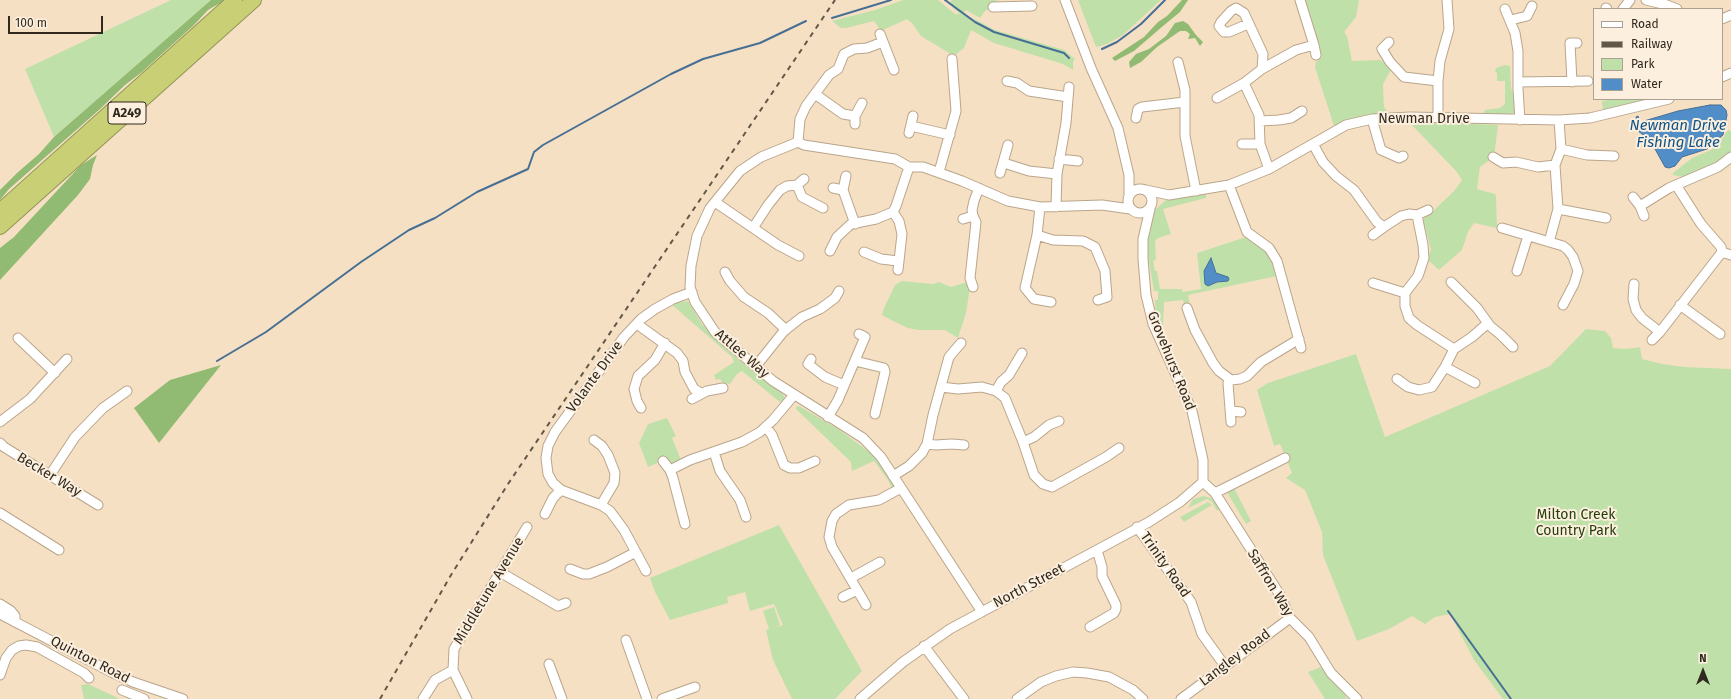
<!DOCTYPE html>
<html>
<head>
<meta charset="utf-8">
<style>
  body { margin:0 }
  #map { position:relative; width:1731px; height:699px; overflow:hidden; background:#f6e0c4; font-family:"Fira Sans",sans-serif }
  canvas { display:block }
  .legend { position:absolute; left:1593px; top:8px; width:130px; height:92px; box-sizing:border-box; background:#fcefde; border:1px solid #aba091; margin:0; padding:5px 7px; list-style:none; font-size:12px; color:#31291e }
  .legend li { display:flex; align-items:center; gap:8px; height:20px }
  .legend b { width:20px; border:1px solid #aba091 }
  .north { position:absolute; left:1683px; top:651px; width:40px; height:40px; -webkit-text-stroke:3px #fcefde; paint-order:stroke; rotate:0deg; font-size:11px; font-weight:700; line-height:16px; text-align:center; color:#31291e }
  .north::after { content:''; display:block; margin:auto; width:14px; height:18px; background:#31291e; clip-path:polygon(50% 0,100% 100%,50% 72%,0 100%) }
  .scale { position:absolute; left:8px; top:16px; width:95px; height:18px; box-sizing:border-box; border:2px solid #31291e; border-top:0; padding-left:5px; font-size:12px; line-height:14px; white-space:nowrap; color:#31291e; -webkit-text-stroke:3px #fcefde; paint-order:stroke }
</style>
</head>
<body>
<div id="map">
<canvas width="1731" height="699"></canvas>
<ul class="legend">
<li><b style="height:5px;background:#fff"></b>Road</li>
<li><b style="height:5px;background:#635848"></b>Railway</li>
<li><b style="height:11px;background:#c0e0aa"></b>Park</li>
<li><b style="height:11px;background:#518dc6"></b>Water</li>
</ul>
<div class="north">N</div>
<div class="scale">100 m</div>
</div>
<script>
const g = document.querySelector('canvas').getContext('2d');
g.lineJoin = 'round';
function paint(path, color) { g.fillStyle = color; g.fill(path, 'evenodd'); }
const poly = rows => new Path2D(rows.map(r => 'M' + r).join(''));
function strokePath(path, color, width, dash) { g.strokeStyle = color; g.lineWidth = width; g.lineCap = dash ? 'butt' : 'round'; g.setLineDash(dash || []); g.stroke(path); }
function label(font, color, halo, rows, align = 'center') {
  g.font = font + ' "Fira Sans",sans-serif'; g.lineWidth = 4; g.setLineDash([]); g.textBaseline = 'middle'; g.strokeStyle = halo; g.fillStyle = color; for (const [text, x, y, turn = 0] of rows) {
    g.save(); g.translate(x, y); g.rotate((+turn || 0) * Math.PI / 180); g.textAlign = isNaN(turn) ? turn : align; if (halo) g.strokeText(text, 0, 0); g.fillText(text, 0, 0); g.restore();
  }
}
paint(poly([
  [171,0,211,0,54,137,25,69],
  [903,0,938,0,955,14,960,14,949,4,952,0,998,0,993,3,989,10,986,10,980,18,966,10,963,13,995,30,1064,50,1075,59,1073,62,1073,70,1063,64,994,43,971,30,964,48,954,56,921,36,912,23,907,19,881,31,874,21,846,28,841,28,832,21,875,10],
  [1078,0,1161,0,1123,35,1107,44,1096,47],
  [1305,0,1359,0,1356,17,1344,32,1347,36,1352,61,1380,60,1385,63,1391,70,1383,84,1384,107,1388,112,1370,115,1334,126,1315,67,1316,62,1322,57],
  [1505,65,1510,66,1511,87,1516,105,1514,113,1504,115,1483,115,1485,110,1500,108,1505,104,1505,81,1497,81,1497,73,1495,72,1496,68],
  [1614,99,1648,99,1603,111,1602,101],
  [1408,121,1498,125,1494,157,1480,167,1477,189,1495,194,1496,196,1497,228,1474,223,1468,232,1462,250,1439,270,1428,260,1431,249,1423,221,1425,216,1430,214,1454,191,1462,180,1457,172],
  [1728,130,1731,131,1731,151,1727,156,1714,165,1683,177,1673,175,1673,173,1692,158,1711,150,1721,141],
  [1206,194,1206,198,1163,209,1171,234,1158,238,1155,241,1156,260,1153,261,1155,271,1157,271,1160,289,1182,289,1182,292,1201,289,1197,253,1246,237,1270,255,1277,276,1188,295,1190,307,1185,308,1183,300,1164,302,1163,325,1160,326,1156,316,1155,300,1158,300,1158,291,1154,291,1146,245,1150,220,1156,209,1166,200],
  [902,281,933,284,939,282,951,287,967,282,970,287,966,313,958,338,945,330,918,330,908,328,893,321,882,315,884,308,895,285],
  [688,301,702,324,734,356,782,393,785,398,785,400,781,403,742,371,737,374,730,384,723,383,720,379,716,380,714,375,734,362,732,357,671,304],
  [1586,329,1605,331,1611,338,1613,348,1626,349,1640,347,1642,359,1662,364,1685,367,1731,369,1731,699,1503,699,1474,660,1450,614,1435,617,1425,624,1412,616,1389,629,1357,641,1323,555,1322,532,1305,490,1286,478,1292,473,1280,444,1274,446,1257,390,1268,383,1356,354,1385,437,1550,366],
  [799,406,838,429,871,453,883,467,896,487,892,489,888,480,874,461,852,471,851,462,796,409,796,407],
  [667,418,676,436,672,438,681,460,670,464,667,459,648,467,639,443,648,424],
  [1234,488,1251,521,1246,524,1228,494,1228,491],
  [1203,496,1208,497,1215,501,1221,510,1218,510,1217,511,1212,502,1207,499,1188,508,1193,499],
  [1208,502,1212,505,1184,522,1180,517],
  [779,525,862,671,835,699,792,699,773,660,766,630,769,629,763,611,774,607,780,625,773,628,783,625,774,604,750,611,745,592,727,597,727,595,728,603,670,620,655,592,650,578],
  [1321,667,1345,695,1347,699,1325,699,1308,672],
  [88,684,116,697,119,699,84,699,81,685]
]), '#c0e0aa');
paint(poly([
  [211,0,225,0,208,10,194,25,142,72,125,85,99,110,9,189,0,200,0,190,17,173,39,154,54,137],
  [1182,0,1188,0,1180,12,1163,26,1134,51,1115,61,1112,58,1144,37,1158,22,1167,16],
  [1183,21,1188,24,1196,35,1203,42,1200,46,1195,38,1188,39,1190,34,1186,31,1180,31,1157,47,1141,62,1130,68,1129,62,1136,54,1149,49,1166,36,1175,23],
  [97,155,93,165,90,179,78,195,0,280,0,248,14,237,81,165],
  [221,365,159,443,134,408,170,380]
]), '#91ba72');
const water = poly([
  [1710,105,1721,105,1726,110,1727,115,1723,135,1707,149,1682,157,1675,166,1669,168,1665,167,1650,140,1638,131,1636,117,1638,116,1640,122,1644,121,1678,111,1710,105],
  [1211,258,1216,273,1228,277,1229,279,1228,281,1217,282,1208,286,1205,284,1204,271,1211,258]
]);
paint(water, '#518dc6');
strokePath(water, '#476f94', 1);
strokePath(poly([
  [945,0,975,22,994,32,1064,53,1069,58],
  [832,18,891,0],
  [1102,49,1117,42,1141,24,1165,0],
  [217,361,266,332,361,262,409,230,435,218,477,192,528,169,534,152,543,145,671,74,703,59,760,43,806,21],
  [1448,611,1511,699]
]), '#476f94', 2);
const minor = poly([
  [1065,0,1091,68,1118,128,1129,175,1129,194],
  [1300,0,1314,45],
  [1646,0,1667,5,1677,9],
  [993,7,1032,6],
  [1606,8,1607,9],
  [1505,9,1515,33,1518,51,1518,89,1520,120],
  [1623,9,1630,0],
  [1722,19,1731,15],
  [1511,20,1527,16,1532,6],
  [1248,24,1229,32,1224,32,1219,26,1221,22,1231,11,1236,8,1244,13,1263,54,1262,69],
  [880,34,894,70],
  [1389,42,1382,49,1390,62,1404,77,1438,81],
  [1178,62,1185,90,1185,136,1196,191],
  [1722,77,1731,73],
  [1007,81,1017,83,1029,91,1068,97],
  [1518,82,1588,81],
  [1572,82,1570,43,1577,43],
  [1244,83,1259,115,1260,144,1269,169],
  [815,94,843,114,855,116],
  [1217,98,1244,83,1262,69,1296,50,1314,45,1316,55],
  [1136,118,1138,109,1142,107,1185,102],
  [1438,118,1438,81,1440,61,1449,29,1447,0],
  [1372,119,1381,150,1399,158,1403,156],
  [1260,121,1279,120,1291,118,1302,111],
  [855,124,855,116,862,103],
  [911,126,950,135],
  [909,133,913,116],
  [798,142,800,119,806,106,829,75,838,69,844,54,854,49,867,48,883,42],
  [1242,144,1260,144],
  [1313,144,1323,162,1336,176,1354,190,1377,222,1384,227,1401,216,1409,214,1417,215,1423,245,1424,258,1418,276,1405,293,1405,306,1409,318,1417,325,1454,349],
  [1561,149,1587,155,1614,156],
  [1493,157,1503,163,1516,162,1538,167,1555,165],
  [1059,159,1078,161],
  [1004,163,1029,171,1057,174],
  [939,172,956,111,952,59],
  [1000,173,1008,145],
  [797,185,802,197,823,208],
  [1229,185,1247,232,1269,248,1277,261,1301,348],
  [1676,185,1701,224,1721,247,1722,252,1731,255],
  [833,188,843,190,846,176],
  '1128 201a12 12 0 1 1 24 0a12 12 0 1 1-24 0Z',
  [843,190,855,224],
  [1146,190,1169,195,1229,185,1269,169,1346,125,1372,119,1410,117,1559,120,1590,118,1669,99],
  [1633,197,1640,206,1669,188,1718,167,1731,157],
  [715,202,778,245,799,256],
  [1640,206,1644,216],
  [1040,207,1037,235,1025,288,1034,299,1051,302],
  [1056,207,1057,174,1066,123,1069,87],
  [1150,209,1143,239,1143,259,1146,295,1153,324,1192,411,1203,460,1203,482],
  [1558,209,1606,218],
  [893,212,899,221,902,234,898,270],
  [1417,215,1428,210],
  [963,219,973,216],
  [753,228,768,205,780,190,787,186,797,185,804,179],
  [1502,228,1563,246,1568,250,1573,257,1578,271,1574,284,1563,305],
  [1037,235,1053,240,1083,241,1095,247,1105,271,1107,297,1098,300],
  [1373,235,1384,227],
  [1549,242,1558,209,1555,165,1561,149,1559,120],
  [830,251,837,237,851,224,876,219,893,212,896,206,909,167],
  [864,252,881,259,898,261],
  [1517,271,1528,236],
  [725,272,730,281,744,297,768,313,786,330],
  [1451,282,1477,308,1490,326,1501,335,1513,347],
  [1373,283,1405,293],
  [1634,284,1633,299,1636,310,1642,318,1660,332],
  [973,287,970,278,976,222,973,216,972,210,974,201,979,188],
  [1680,305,1720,334],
  [1187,308,1195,330,1213,363,1219,371,1231,380,1240,379,1247,376,1261,362,1299,339],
  [637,324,677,353,683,361,685,372,694,389,701,393],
  [18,338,55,373],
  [1652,340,1660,332,1722,252],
  [1454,349,1472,337,1488,323],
  [811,359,808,364,825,377,844,385],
  [855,361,884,368,885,372,875,414],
  [756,366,784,331,802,317,820,309,835,298,839,291],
  [1445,367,1475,383],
  [1397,379,1408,387,1419,390,1432,387,1445,367,1454,349],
  [941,387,958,389,982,387,996,391,1005,398,1023,442,1034,475,1043,484,1052,487,1106,457,1119,448],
  [996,391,1001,382,1009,375,1022,353],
  [692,399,707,391,723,388],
  [641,408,637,401,634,389,638,376,655,360,665,343],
  [1231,411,1241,412],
  [828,417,838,400,865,337,859,334],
  [0,422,30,399,67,359],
  [1231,422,1228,383,1231,380],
  [766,427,772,435,784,465,790,468,799,468,815,461],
  [594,440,602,446,608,455,615,473,614,483,601,505],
  [1023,442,1034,437,1049,425,1059,421],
  [0,443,4,447,98,505],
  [927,444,936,445,952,444,964,445],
  [714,452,720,471,740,500,746,517],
  [663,461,670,470,673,478,685,524],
  [670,470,690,460,742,442,760,432,773,420,794,395],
  [50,475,75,437,103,408,127,391],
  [893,476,909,466,922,453,927,444,933,415,949,357,961,343],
  [1203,482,1215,493,1280,595,1290,618,1309,637,1331,673,1357,699],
  [1215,493,1285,458],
  [0,513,59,550],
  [545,514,553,498,561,490],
  [1137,527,1191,602,1202,634,1225,666],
  [570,569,583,574,589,574,607,567,636,552],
  [646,571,624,530,610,511,601,505,561,490,553,483,548,474,546,458,548,446,555,432,624,337,641,319,655,309,673,299,692,292],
  [500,572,558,606,566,603],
  [851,578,880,562],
  [843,597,857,590],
  [0,604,11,611,15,616,15,622],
  [866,605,832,547,829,537,832,521,836,514,849,505,879,500,901,488],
  [982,612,881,457,863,438,773,381,715,332,695,302,690,287,691,266,697,236,710,208,740,171,761,157,798,142,804,145,895,159,909,167,923,167,962,181,1008,201,1040,207,1102,205,1130,209],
  [0,614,111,672,133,682,183,699],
  [1090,627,1114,613,1116,609,1116,605,1102,576,1102,567,1097,550],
  [626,640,647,699],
  [924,646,964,699],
  [549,664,562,699],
  [0,675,6,658,12,650,19,646,26,645,37,647,84,673,89,678],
  [122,690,144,699],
  [423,699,435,680,453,670],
  [467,699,453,670,454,649,527,527],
  [662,699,695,687],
  [860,699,903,662,950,629,1149,522,1180,502,1203,482],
  [1017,699,1041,682,1056,676,1073,672,1087,673,1109,677,1133,690,1143,699],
  [1181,699,1290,618]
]);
const highway = poly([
  [0,211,235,0],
  [0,227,254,0]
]);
strokePath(minor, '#baa58b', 11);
strokePath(highway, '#939557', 16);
strokePath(minor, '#fff', 9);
strokePath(highway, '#c8cf75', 14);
strokePath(poly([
  [380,699,451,575,508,484,835,0]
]), '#635848', 2, [5, 5]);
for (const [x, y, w] of [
  [127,113,38]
]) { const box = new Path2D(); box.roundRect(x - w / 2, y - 11, w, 22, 3); g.fillStyle = '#fcefde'; g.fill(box); strokePath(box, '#31291e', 1); }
label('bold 13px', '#31291e', null, [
  ["A249",127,113]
]);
label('14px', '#31291e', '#fcefde', [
  ["Newman Drive",1424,119],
  ["Attlee Way",742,354,41],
  ["Grovehurst Road",1171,361,68],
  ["Volante Drive",595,377,-54],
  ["Becker Way",49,475,31],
  ["Trinity Road",1165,565,55],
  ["Saffron Way",1270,583,59],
  ["North Street",1029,586,-28],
  ["Middletune Avenue",489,591,-59],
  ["Langley Road",1235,658,-37],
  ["Quinton Road",90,660,27]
]);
label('14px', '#253f0c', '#fcefde', [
  ["Milton Creek",1576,515],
  ["Country Park",1576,531]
]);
label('italic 15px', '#0e5388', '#fcefde', [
  ["Newman Drive",1678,126],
  ["Fishing Lake",1678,143]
]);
</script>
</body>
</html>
